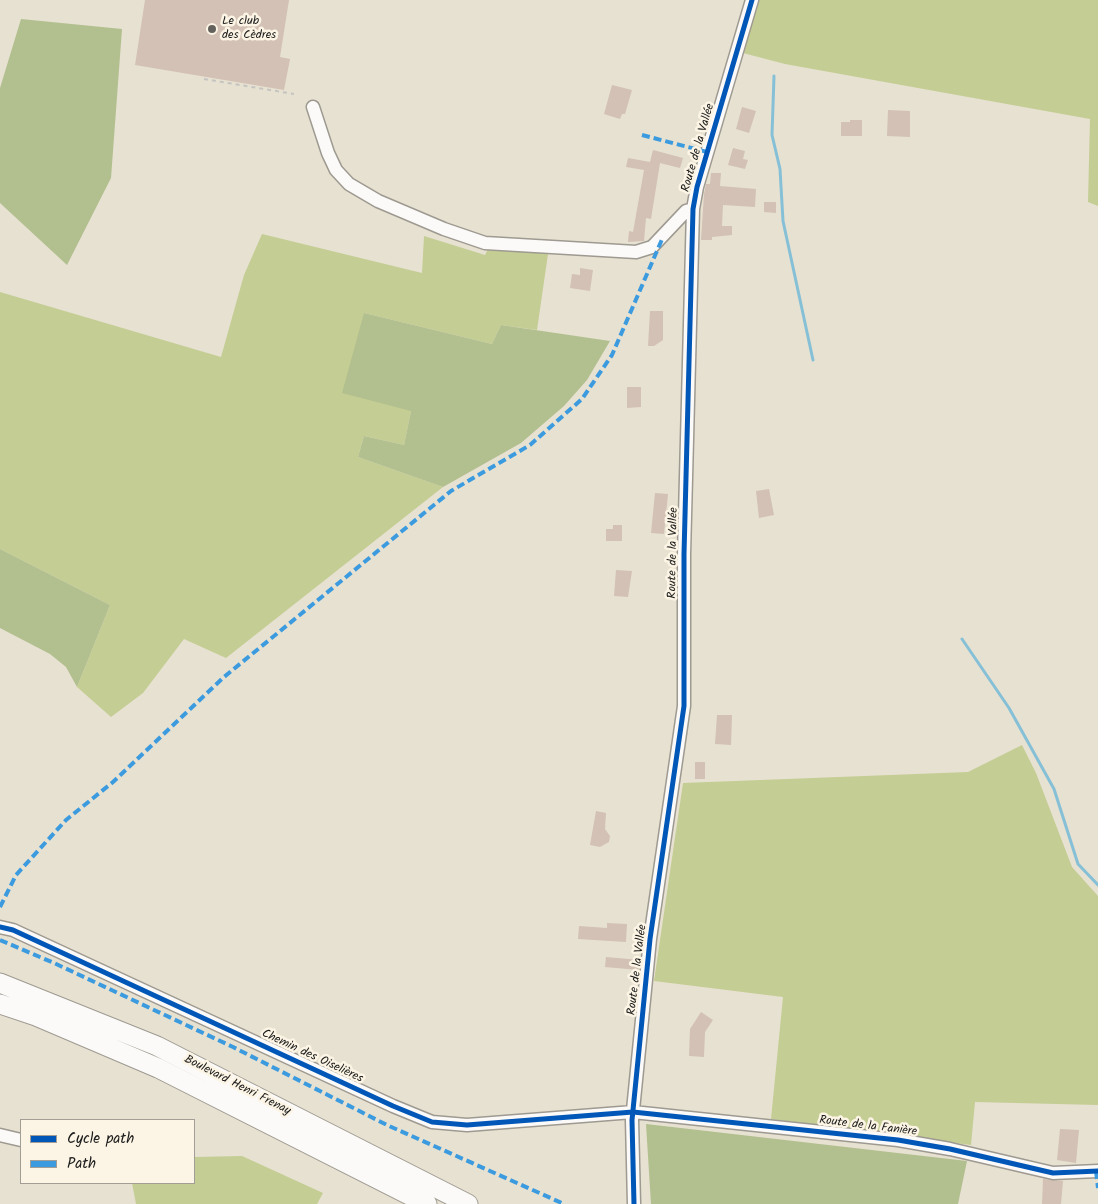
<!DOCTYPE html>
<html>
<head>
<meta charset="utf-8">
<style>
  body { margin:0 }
  #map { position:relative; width:1098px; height:1204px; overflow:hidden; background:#e7e1d1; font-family:Kalam,sans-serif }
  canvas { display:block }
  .legend { position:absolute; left:20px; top:1119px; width:175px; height:65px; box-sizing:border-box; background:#fcf5e5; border:1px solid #a29e95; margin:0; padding:6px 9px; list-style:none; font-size:15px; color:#1c1c1c }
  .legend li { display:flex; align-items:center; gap:10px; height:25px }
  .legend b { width:25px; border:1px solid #a29e95 }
</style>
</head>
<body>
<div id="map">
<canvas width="1098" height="1204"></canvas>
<ul class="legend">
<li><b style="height:6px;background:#0057b8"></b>Cycle path</li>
<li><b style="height:6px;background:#3c9bdf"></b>Path</li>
</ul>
</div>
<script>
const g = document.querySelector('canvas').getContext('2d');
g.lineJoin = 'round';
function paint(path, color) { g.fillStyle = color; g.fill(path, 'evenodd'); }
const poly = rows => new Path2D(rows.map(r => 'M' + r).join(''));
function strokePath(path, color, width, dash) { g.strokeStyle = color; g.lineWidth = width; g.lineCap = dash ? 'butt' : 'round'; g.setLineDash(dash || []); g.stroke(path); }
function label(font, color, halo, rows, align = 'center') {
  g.font = font + ' Kalam,sans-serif'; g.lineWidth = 5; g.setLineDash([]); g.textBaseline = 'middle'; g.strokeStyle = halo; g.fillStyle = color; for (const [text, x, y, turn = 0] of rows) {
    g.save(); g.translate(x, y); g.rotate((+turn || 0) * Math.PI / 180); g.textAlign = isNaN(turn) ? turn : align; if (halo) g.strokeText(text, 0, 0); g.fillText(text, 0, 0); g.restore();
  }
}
paint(poly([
  [758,0,1098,0,1098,206,1088,202,1090,119,785,64,743,53],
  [262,234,422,273,424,236,485,255,488,249,548,254,537,330,501,325,492,344,364,313,411,411,404,445,364,436,358,457,443,487,226,658,184,639,143,693,111,717,77,687,110,605,0,549,0,292,221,357,244,275],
  [1022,745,1036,773,1072,867,1098,896,1098,1105,975,1102,971,1145,771,1119,783,997,654,981,683,783,968,772],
  [242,1156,323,1193,317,1204,136,1204,132,1183,194,1183,194,1157]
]), '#c4cd93');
paint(poly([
  [21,19,122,29,111,178,67,265,0,203,0,88],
  [364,313,492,344,501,325,610,341,587,380,564,406,521,443,443,487,358,457,364,436,404,445,411,411,342,393],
  [0,549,110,605,77,687,66,667,50,654,0,628],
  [646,1124,967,1161,958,1204,651,1204]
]), '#b2bf8e');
strokePath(poly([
  [774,76,772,135,780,169,783,221,813,360],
  [962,639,1009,708,1054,789,1078,864,1098,885]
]), '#86c0d7', 3);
paint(poly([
  [145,0,289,0,280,57,290,59,284,90,135,65],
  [612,85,632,90,625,114,622,114,620,119,604,114],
  [742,107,756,111,749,133,736,129],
  [888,110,910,111,910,137,887,136],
  [850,120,862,120,862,136,841,136,841,122,850,122],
  [733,148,745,151,743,159,748,160,745,169,728,165],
  [653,150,683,158,680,168,660,163,651,219,646,218,644,241,628,242,629,231,633,232,644,170,626,167,628,158,650,162],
  [711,173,721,173,720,186,756,189,755,207,723,205,722,226,732,226,732,235,712,237,712,240,701,240,704,194,706,184,710,184],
  [764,202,776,202,776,213,764,212],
  [580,268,593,270,590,291,570,288,572,274,580,275],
  [650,311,663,311,663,340,654,346,648,346],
  [627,387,641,387,641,407,627,408],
  [769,489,774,515,759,518,756,491],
  [655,493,668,494,664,534,651,533],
  [613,525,622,525,622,541,606,541,606,529,613,529],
  [616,570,632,571,628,597,614,596],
  [717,715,732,715,731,745,715,744],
  [695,762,705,762,705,779,695,779],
  [596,811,606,813,605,829,610,836,609,842,600,847,590,845],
  [607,923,627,924,626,942,578,939,579,926,607,928],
  [606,957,640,960,639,970,605,967],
  [701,1012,713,1020,705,1032,704,1057,689,1056,690,1029],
  [1060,1129,1079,1130,1076,1163,1057,1160],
  [1043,1179,1063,1181,1061,1204,1042,1204]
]), '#d2c1b4');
const minor = poly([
  [313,107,328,153,336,170,349,184,378,201,444,229,485,243,636,252,652,247,686,211,693,209],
  [0,927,13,930,393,1106,432,1122,467,1125,633,1112,898,1140,950,1149,1053,1173,1098,1171],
  [0,1135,21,1140],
  [634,1204,632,1120,642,1020,650,939,684,706,684,554,693,209,697,187,752,0]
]);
const highway = poly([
  [0,983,157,1046,468,1204],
  [0,1004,36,1016,158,1068,427,1204]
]);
strokePath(minor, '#9e9a91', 15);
strokePath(highway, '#9e9a91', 21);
strokePath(poly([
  [204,79,294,94]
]), '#c6c4c1', 2, [4, 4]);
strokePath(minor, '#fbfaf8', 12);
strokePath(highway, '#fbfaf8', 19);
strokePath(poly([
  [642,135,707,152],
  [0,907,16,875,66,820,113,782,224,677,451,491,530,445,582,399,612,355,663,237],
  [0,940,54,963,233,1047,387,1125,564,1204],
  [1096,1171,1098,1188]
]), '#3c9bdf', 4, [8, 4]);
strokePath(poly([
  [0,927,13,930,393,1106,432,1122,467,1125,633,1112,898,1140,950,1149,1053,1173,1098,1171],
  [634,1204,632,1120,642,1020,650,939,684,706,684,554,693,209,697,187,752,0]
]), '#0057b8', 5);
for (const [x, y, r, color] of [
  [212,29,5,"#63615b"]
]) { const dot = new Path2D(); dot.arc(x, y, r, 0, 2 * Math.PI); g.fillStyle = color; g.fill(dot); strokePath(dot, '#fcf5e5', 2); }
label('12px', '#1c1c1c', '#fcf5e5', [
  ["Le club",222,22],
  ["des Cèdres",222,36]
], 'left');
label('12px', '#1c1c1c', '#fcf5e5', [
  ["Route de la Vallée",699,148,-74],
  ["Route de la Vallée",674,553,-89],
  ["Route de la Vallée",638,970,-83],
  ["Chemin des Oiselières",312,1057,25],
  ["Boulevard Henri Frenay",237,1086,27],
  ["Route de la Fanière",868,1127,7]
]);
</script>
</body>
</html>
